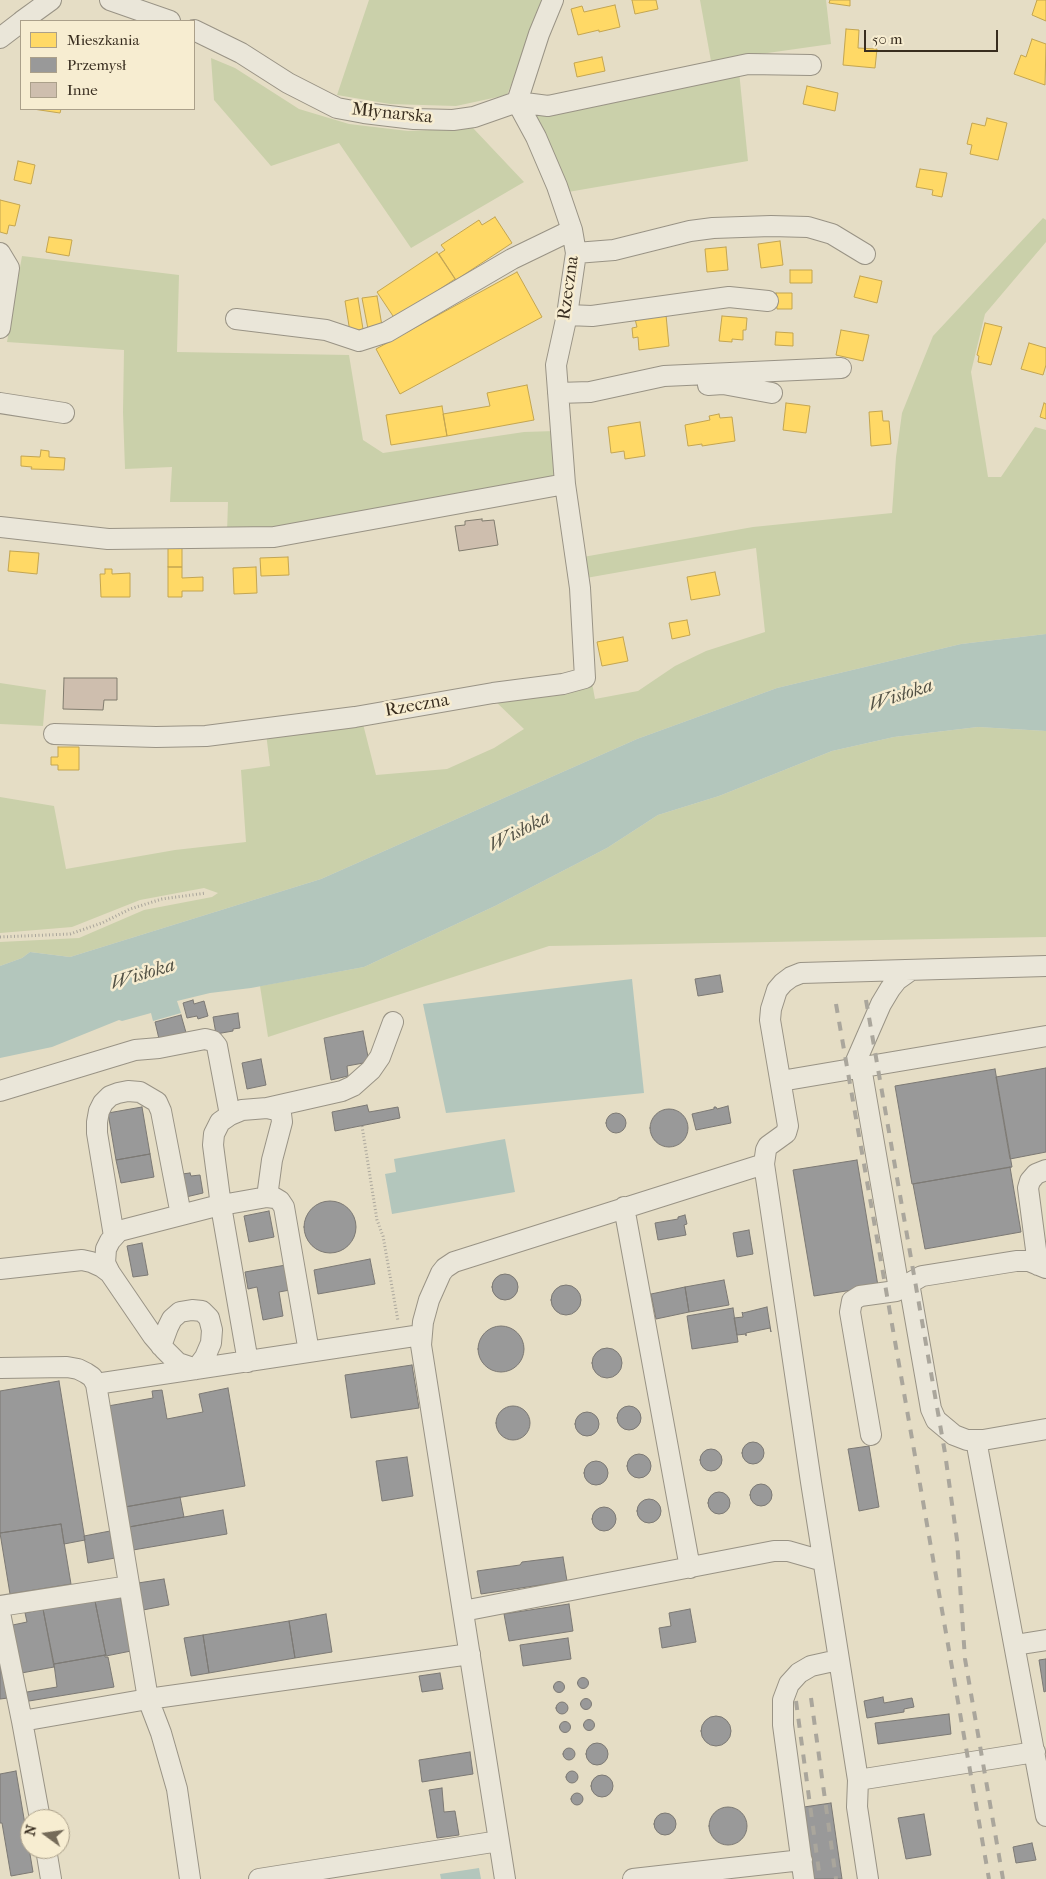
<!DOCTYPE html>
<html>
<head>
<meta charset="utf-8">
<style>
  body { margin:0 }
  #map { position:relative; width:1046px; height:1879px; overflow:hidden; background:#e5ddc5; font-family:"IM FELL French Canon",serif }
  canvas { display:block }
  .legend { position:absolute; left:20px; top:20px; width:175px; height:90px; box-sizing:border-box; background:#f7edd1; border:1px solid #aba08a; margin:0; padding:6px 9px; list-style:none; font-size:15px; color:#382d1f }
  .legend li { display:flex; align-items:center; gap:10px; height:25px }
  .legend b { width:25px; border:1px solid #aba08a }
  .north { position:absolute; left:20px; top:1809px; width:50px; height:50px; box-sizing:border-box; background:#f7edd1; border:1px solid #aba08a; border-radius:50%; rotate:284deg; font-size:14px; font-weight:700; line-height:20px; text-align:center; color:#382d1f }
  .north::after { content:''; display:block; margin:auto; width:18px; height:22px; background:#756b59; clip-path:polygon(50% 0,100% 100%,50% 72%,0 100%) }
  .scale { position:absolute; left:864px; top:30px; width:134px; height:22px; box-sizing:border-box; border:2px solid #382d1f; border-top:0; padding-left:6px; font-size:15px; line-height:18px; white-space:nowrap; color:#382d1f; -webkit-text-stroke:4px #f7edd1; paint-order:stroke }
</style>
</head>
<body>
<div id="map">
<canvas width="1046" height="1879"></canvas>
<ul class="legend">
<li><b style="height:14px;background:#ffd966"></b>Mieszkania</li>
<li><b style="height:14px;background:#999"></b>Przemysł</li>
<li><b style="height:14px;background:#cebeae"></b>Inne</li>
</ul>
<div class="north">N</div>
<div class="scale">50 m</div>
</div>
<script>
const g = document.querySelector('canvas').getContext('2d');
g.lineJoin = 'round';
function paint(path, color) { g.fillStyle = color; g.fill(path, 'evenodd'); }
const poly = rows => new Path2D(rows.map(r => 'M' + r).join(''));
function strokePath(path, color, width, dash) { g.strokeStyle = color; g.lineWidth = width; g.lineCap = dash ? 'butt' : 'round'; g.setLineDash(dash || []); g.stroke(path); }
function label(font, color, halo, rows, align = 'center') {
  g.font = font + ' "IM FELL French Canon",serif'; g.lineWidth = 5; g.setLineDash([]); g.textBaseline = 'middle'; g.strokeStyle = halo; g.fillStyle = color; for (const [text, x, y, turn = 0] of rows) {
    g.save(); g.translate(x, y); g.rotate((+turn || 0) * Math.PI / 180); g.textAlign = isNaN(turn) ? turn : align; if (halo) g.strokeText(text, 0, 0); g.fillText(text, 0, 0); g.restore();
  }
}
paint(poly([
  [369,0,544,0,507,95,456,106,390,104,337,95],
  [700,0,826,0,831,44,711,61],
  [211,58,235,68,299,109,349,124,408,131,473,128,524,182,411,248,339,143,271,166,214,100],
  [739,71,748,161,568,192,532,114],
  [1043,218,1046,220,1046,242,985,314,971,372,988,477,1001,477,1035,427,1046,430,1046,634,961,644,777,688,637,739,321,879,70,957,30,952,22,958,0,966,0,942,79,938,144,910,212,897,218,893,204,888,140,900,72,927,0,933,0,797,54,806,66,869,175,850,246,842,241,770,270,766,266,733,362,720,376,775,447,769,494,748,524,729,492,698,592,683,595,699,638,691,675,666,706,651,765,632,756,548,586,578,583,557,753,527,892,513,896,457,902,413,933,336],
  [22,256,179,275,177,352,349,355,363,440,383,453,524,432,555,431,560,474,551,481,296,527,227,533,228,502,170,502,172,467,125,469,123,412,124,350,7,342],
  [0,683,46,690,43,726,0,724],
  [978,727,1046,731,1046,937,549,946,268,1037,260,986,364,967,495,906,607,848,658,815,719,796,832,751,894,737]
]), '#cad0aa');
paint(poly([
  [1046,634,1046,731,978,727,894,737,832,751,719,796,658,815,607,848,495,906,364,967,251,988,210,993,177,1001,181,1013,153,1021,151,1013,122,1021,119,1020,52,1047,0,1058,0,966,22,958,30,952,70,957,321,879,637,739,777,688,961,644],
  [632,979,644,1093,446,1113,423,1004],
  [505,1139,515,1192,392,1214,385,1174,396,1172,394,1159],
  [479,1868,481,1879,441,1879,440,1874]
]), '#b3c6bc');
const homes = poly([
  [632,0,656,0,658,9,635,14,632,0],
  [830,0,850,0,850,6,829,3,830,0],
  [1037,0,1046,0,1046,21,1032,15,1037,0],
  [615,5,620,27,599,32,599,30,578,35,571,9,582,6,584,12,615,5],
  [846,29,859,30,858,48,877,49,875,68,843,65,846,29],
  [1032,39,1046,44,1045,85,1014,74,1021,55,1026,57,1032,39],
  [602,57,605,71,577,77,574,63,602,57],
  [807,86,838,93,835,111,803,104,807,86],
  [33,109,61,109,60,113,33,109],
  [987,118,1007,123,998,160,970,154,972,145,967,144,972,123,985,126,987,118],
  [18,161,35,165,31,184,14,180,18,161],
  [920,169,947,173,942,197,932,195,933,190,916,187,920,169],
  [0,200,20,205,15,226,9,225,7,234,0,232,0,200],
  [495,217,512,243,456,280,439,254,445,250,441,245,479,220,482,225,495,217],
  [49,237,72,240,69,256,46,252,49,237],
  [780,241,783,265,761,268,758,244,780,241],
  [726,247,728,270,707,272,705,249,726,247],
  [437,252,455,279,395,319,377,292,437,252],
  [790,270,812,270,812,283,790,283,790,270],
  [517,272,542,317,400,394,376,349,517,272],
  [860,276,882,281,877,303,854,297,860,276],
  [776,293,792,293,792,309,777,309,776,293],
  [377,296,382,326,368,329,362,298,377,296],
  [358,298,363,329,350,332,345,301,358,298],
  [666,315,669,346,639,350,638,337,633,338,632,328,637,327,635,319,666,315],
  [722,316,747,318,746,330,743,330,743,340,732,339,732,342,719,341,722,316],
  [985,323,1002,327,991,365,978,362,979,356,977,355,985,323],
  [841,330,869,335,863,361,836,355,841,330],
  [776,332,793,333,793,346,775,345,776,332],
  [1029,343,1046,348,1046,365,1043,375,1021,369,1029,343],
  [527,385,534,420,447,436,443,414,490,406,487,393,527,385],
  [786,403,810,406,806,433,783,430,786,403],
  [1044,403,1046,404,1046,419,1040,417,1044,403],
  [442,406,447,436,391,445,386,415,442,406],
  [882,411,883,421,889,421,891,444,871,446,869,412,882,411],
  [719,414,720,418,732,417,735,441,702,446,702,444,688,446,685,425,710,420,709,416,719,414],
  [640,422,645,456,625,459,624,451,611,453,608,427,640,422],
  [41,450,49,451,49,457,65,458,64,470,31,469,32,467,21,466,21,456,40,457,41,450],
  [168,548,182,548,182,567,168,567,168,548],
  [10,551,39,553,37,574,8,571,10,551],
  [288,557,289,575,261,576,260,558,288,557],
  [168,567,182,567,182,578,203,577,203,591,182,591,182,597,168,597,168,567],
  [256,567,257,593,234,594,233,568,256,567],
  [105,569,112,569,112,574,130,573,130,597,101,597,100,574,105,574,105,569],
  [715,572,720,595,691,600,687,577,715,572],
  [687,620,690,635,672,639,669,623,687,620],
  [623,637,628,661,602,666,597,642,623,637],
  [58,747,79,747,79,770,58,770,58,765,51,765,51,757,58,757,58,747]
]);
paint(homes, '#ffd966');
strokePath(homes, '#c3a551', 1);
const industry = poly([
  [720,975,723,992,698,996,695,979,720,975],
  [193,1000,194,1004,204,1001,208,1016,198,1019,197,1016,187,1018,183,1003,193,1000],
  [238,1013,240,1028,233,1029,233,1031,216,1034,213,1017,238,1013],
  [181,1015,187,1036,160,1043,155,1022,181,1015],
  [363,1031,369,1062,347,1066,348,1076,331,1080,324,1038,363,1031],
  [261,1059,266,1085,247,1089,242,1063,261,1059],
  [1046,1068,1046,1152,1010,1159,996,1077,1046,1068],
  [995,1069,1012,1167,912,1184,895,1086,995,1069],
  [367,1105,369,1112,398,1107,400,1118,335,1131,332,1112,367,1105],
  [728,1106,731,1123,696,1130,692,1114,714,1109,714,1107,716,1107,717,1109,728,1106],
  [142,1107,150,1154,116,1160,108,1113,142,1107],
  '650 1128a19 19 0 1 1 38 0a19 19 0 1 1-38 0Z',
  '606 1123a10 10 0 1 1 20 0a10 10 0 1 1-20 0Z',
  [150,1154,154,1177,121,1183,116,1160,150,1154],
  [857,1160,878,1286,814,1296,793,1170,857,1160],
  [1010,1167,1021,1232,925,1249,913,1184,1010,1167],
  [190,1173,191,1176,200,1175,203,1193,186,1197,182,1174,190,1173],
  '304 1227a26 26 0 1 1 52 0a26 26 0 1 1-52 0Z',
  [269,1211,274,1237,249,1242,244,1216,269,1211],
  [685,1215,687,1224,684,1225,686,1235,658,1240,655,1223,678,1219,678,1217,685,1215],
  [749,1230,753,1254,737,1257,733,1233,749,1230],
  [142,1243,148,1275,133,1277,127,1246,142,1243],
  [370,1259,375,1284,318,1294,314,1270,370,1259],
  [286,1265,290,1290,279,1292,283,1316,263,1320,257,1287,248,1289,245,1272,286,1265],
  '492 1287a13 13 0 1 1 26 0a13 13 0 1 1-26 0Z',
  [724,1280,729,1305,689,1312,685,1287,724,1280],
  '551 1300a15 15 0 1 1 30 0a15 15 0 1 1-30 0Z',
  [685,1287,689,1312,656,1319,651,1294,685,1287],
  [767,1307,771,1332,770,1328,746,1333,746,1336,746,1334,737,1335,734,1318,743,1317,742,1312,743,1313,767,1307],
  [733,1308,738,1342,692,1349,687,1316,733,1308],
  '478 1349a23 23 0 1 1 46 0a23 23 0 1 1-46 0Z',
  '592 1363a15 15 0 1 1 30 0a15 15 0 1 1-30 0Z',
  [412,1365,419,1408,351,1418,345,1375,412,1365],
  [59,1381,85,1540,64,1544,61,1524,0,1533,0,1391,59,1381],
  [228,1388,245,1486,125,1507,108,1406,153,1398,152,1391,162,1390,167,1419,203,1412,199,1394,228,1388],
  '496 1423a17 17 0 1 1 34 0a17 17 0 1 1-34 0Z',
  '617 1418a12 12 0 1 1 24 0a12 12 0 1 1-24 0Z',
  '575 1424a12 12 0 1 1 24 0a12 12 0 1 1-24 0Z',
  '742 1453a11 11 0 1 1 22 0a11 11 0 1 1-22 0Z',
  [869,1446,879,1507,859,1511,848,1449,869,1446],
  '700 1460a11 11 0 1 1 22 0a11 11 0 1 1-22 0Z',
  '627 1466a12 12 0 1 1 24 0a12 12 0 1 1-24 0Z',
  [407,1457,413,1496,382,1501,376,1461,407,1457],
  '584 1473a12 12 0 1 1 24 0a12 12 0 1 1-24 0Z',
  '750 1495a11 11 0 1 1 22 0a11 11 0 1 1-22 0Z',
  '708 1503a11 11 0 1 1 22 0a11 11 0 1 1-22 0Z',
  [180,1497,184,1517,129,1527,125,1507,180,1497],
  '637 1511a12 12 0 1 1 24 0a12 12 0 1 1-24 0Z',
  '592 1519a12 12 0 1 1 24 0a12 12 0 1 1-24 0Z',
  [223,1510,227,1534,133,1550,129,1527,223,1510],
  [61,1524,71,1584,10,1594,0,1533,61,1524],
  [110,1531,115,1558,88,1563,84,1536,110,1531],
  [563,1557,567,1581,481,1594,477,1571,520,1565,522,1562,538,1560,563,1557],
  [164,1579,169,1605,143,1610,138,1583,164,1579],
  [120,1595,131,1651,106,1656,95,1601,120,1595],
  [95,1601,106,1655,54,1664,43,1609,95,1601],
  [569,1604,573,1631,509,1641,504,1614,569,1604],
  [43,1609,54,1667,16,1674,8,1626,27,1622,25,1613,43,1609],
  [690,1609,696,1642,662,1648,659,1628,671,1626,669,1613,690,1609],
  [326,1614,332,1652,295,1658,289,1621,326,1614],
  [289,1621,295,1658,209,1673,203,1635,289,1621],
  [203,1635,209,1673,191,1676,184,1638,203,1635],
  [568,1638,571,1659,523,1666,520,1645,568,1638],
  [0,1651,8,1698,0,1699,0,1651],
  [105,1655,105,1657,108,1657,114,1687,23,1702,21,1693,57,1687,54,1664,105,1655],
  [1046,1659,1046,1691,1044,1692,1039,1660,1046,1659],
  [440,1673,443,1689,422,1692,419,1676,440,1673],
  '577.5 1683a5.5 5.5 0 1 1 11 0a5.5 5.5 0 1 1-11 0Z',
  '553.5 1687a5.5 5.5 0 1 1 11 0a5.5 5.5 0 1 1-11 0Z',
  [883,1697,884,1703,912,1698,914,1707,904,1709,904,1712,867,1718,864,1701,883,1697],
  '580.5 1704a5.5 5.5 0 1 1 11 0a5.5 5.5 0 1 1-11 0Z',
  '556 1708a6 6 0 1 1 12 0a6 6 0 1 1-12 0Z',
  [949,1714,951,1734,878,1744,875,1723,949,1714],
  '701 1731a15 15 0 1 1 30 0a15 15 0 1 1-30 0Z',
  '583.5 1725a5.5 5.5 0 1 1 11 0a5.5 5.5 0 1 1-11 0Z',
  '559.5 1727a5.5 5.5 0 1 1 11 0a5.5 5.5 0 1 1-11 0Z',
  '586 1754a11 11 0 1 1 22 0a11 11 0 1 1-22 0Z',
  '563 1754a6 6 0 1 1 12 0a6 6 0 1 1-12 0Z',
  [470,1752,473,1774,422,1782,419,1760,470,1752],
  [16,1771,33,1872,11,1876,2,1823,0,1823,0,1774,16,1771],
  '566 1777a6 6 0 1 1 12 0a6 6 0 1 1-12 0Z',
  '591 1786a11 11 0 1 1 22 0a11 11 0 1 1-22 0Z',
  [442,1788,444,1812,455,1811,459,1835,437,1838,429,1790,442,1788],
  '571 1799a6 6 0 1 1 12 0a6 6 0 1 1-12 0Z',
  [831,1803,842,1879,814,1879,804,1807,831,1803],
  '709 1826a19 19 0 1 1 38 0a19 19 0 1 1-38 0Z',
  '654 1824a11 11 0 1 1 22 0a11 11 0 1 1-22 0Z',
  [924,1814,931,1855,906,1859,898,1818,924,1814],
  [1032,1843,1036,1860,1016,1863,1013,1847,1032,1843]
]);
paint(industry, '#999');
strokePath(industry, '#7c7974', 1);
const building = poly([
  [482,519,482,521,494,520,498,545,459,551,455,526,465,525,465,521,482,519],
  [64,678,117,678,117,700,104,700,103,710,63,709,64,678]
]);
paint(building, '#cebeae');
strokePath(building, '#817c6e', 1);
const minor = poly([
  [110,0,170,21],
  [22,21,51,0],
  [194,30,241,53,288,83,337,108,364,113,414,119,453,120,474,117,517,102,539,34,553,0],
  [0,38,21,22],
  [517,102,548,106,748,64,811,65],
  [0,253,9,268,0,328],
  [576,253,614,250,690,231,713,228,771,226,808,227,832,234,865,254],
  [567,315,592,316,729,297,768,301],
  [236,319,326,330,359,341,387,332,512,259,572,230],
  [708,385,723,384,772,393],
  [558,393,590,392,664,376,841,368],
  [0,403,64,413],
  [0,527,108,539,274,537,565,484],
  [54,734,156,737,206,736,355,717,493,693,563,684,585,678,580,588,565,484,556,365,567,315,576,253,572,230,557,186,536,137,517,102],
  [861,1067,899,1289],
  [853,1068,881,1004,890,989,897,980,911,970],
  [781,1081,1046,1036],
  [0,1091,135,1050,159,1048,205,1039,213,1041,217,1046,230,1115],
  [267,1108,342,1091,353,1086,371,1070,380,1057,393,1022],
  [624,1207,690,1568],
  [114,1236,97,1133,97,1122,99,1111,103,1103,110,1096,118,1093,128,1091,140,1092,157,1102,161,1111,181,1215],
  [1038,1265,1028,1188,1030,1181,1036,1174,1046,1170],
  [0,1269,82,1260,91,1262,102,1267,110,1273,153,1336,165,1350,178,1363,196,1369,205,1357,211,1343,212,1330,209,1318,202,1311,192,1310,180,1312,172,1319,168,1327,161,1346],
  [110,1273,105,1263,106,1249,110,1241,119,1231,216,1206,267,1197,275,1198,280,1201,284,1207,309,1352],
  [909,1283,931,1409,936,1420,954,1435,967,1440,983,1440,1046,1429],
  [248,1362,221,1206,213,1145,214,1134,220,1122,230,1115,242,1110,267,1108,276,1110,281,1114,282,1122,272,1160,267,1197],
  [0,1368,67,1367,78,1369,86,1373,92,1377,96,1384],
  [871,1435,850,1312,852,1301,860,1296,896,1291,922,1276,1016,1261,1029,1261,1046,1268],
  [976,1440,1046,1816],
  [0,1606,129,1586],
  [463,1611,774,1551,788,1551,823,1561],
  [0,1613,22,1721],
  [1015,1645,1046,1640],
  [858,1780,1035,1752],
  [40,1819,22,1721,148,1699,470,1654],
  [46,1849,51,1879],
  [190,1879,177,1789,161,1733,148,1699,96,1384,421,1335],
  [259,1879,499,1841],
  [505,1879,421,1345,423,1322,429,1300,441,1273,445,1268,454,1262,764,1164],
  [633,1879,802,1860],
  [804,1879,783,1725,783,1700,789,1684,799,1673,811,1666,838,1660],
  [868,1879,857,1807,858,1780,811,1482,764,1164,766,1150,768,1146,786,1133,788,1126,770,1020,771,1009,777,990,783,983,791,977,801,973,1046,966]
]);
strokePath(minor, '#999385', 22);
strokePath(poly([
  [0,937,70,934,102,923,130,909,162,899,206,893],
  [362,1126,377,1220,383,1236,398,1321]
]), '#aaa69c', 3, [1, 2.5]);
strokePath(minor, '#eae6d9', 20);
strokePath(poly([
  [866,1000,945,1453,957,1540,965,1659,1003,1879],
  [836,1004,989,1879],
  [811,1698,836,1879],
  [796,1701,820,1879]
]), '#aaa69c', 4, [9, 9]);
label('18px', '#382d1f', '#f7edd1', [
  ["Młynarska",392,114,6],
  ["Rzeczna",569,288,-82],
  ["Rzeczna",417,706,-10]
]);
label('italic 19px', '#525145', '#f7edd1', [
  ["Wisłoka",901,696,-18],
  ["Wisłoka",520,832,-27],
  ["Wisłoka",143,975,-17]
]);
</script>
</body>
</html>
